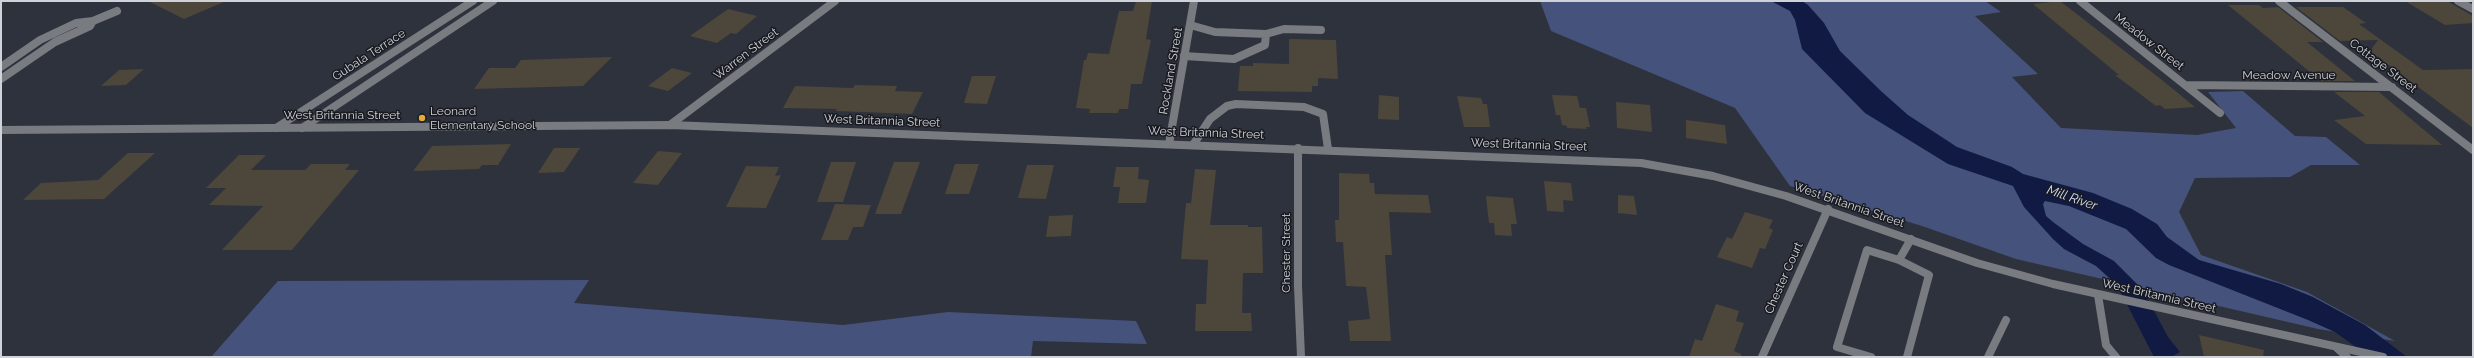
<!DOCTYPE html>
<html>
<head>
<meta charset="utf-8">
<style>
  body { margin:0 }
  #map { position:relative; width:2474px; height:358px; overflow:hidden; background:#2e323d; font-family:Raleway,sans-serif }
  canvas { display:block }
  .frame { position:absolute; inset:0; border:2px solid #cfd2d9; pointer-events:none }
</style>
</head>
<body>
<div id="map">
<canvas width="2474" height="358"></canvas>
<div class="frame"></div>
</div>
<script>
const g = document.querySelector('canvas').getContext('2d');
g.lineJoin = 'round';
function paint(path, color) { g.fillStyle = color; g.fill(path, 'evenodd'); }
const poly = rows => new Path2D(rows.map(r => 'M' + r).join(''));
function strokePath(path, color, width, dash) { g.strokeStyle = color; g.lineWidth = width; g.lineCap = dash ? 'butt' : 'round'; g.setLineDash(dash || []); g.stroke(path); }
function label(font, color, halo, rows, align = 'center') {
  g.font = font + ' Raleway,sans-serif'; g.lineWidth = 3; g.setLineDash([]); g.textBaseline = 'middle'; g.strokeStyle = halo; g.fillStyle = color; for (const [text, x, y, turn = 0] of rows) {
    g.save(); g.translate(x, y); g.rotate((+turn || 0) * Math.PI / 180); g.textAlign = isNaN(turn) ? turn : align; if (halo) g.strokeText(text, 0, 0); g.fillText(text, 0, 0); g.restore();
  }
}
paint(poly([
  [1540,1,1985,1,2001,12,1975,16,2038,74,2012,77,2061,128,2197,135,2236,128,2208,92,2243,91,2295,136,2326,137,2360,165,2311,165,2290,177,2195,178,2179,212,2201,255,2307,292,2395,341,2318,329,2016,259,1922,226,1790,186,1735,108,1551,31],
  [589,280,574,303,843,325,948,312,1136,321,1147,344,1033,341,1031,357,211,357,278,281]
]), '#45527b');
paint(poly([
  [1771,1,1802,1,1808,5,1824,23,1840,51,1882,92,1908,115,1957,147,2012,167,2023,174,2093,193,2132,209,2157,224,2167,237,2199,260,2281,284,2313,297,2365,325,2407,357,2370,357,2335,332,2308,320,2169,265,2156,258,2126,229,2069,206,2045,201,2043,204,2046,216,2053,222,2083,244,2114,261,2143,290,2168,337,2180,352,2171,357,2154,357,2117,285,2096,266,2064,249,2053,239,2024,207,2013,186,1948,164,1865,113,1802,49,1795,20,1790,11]
]), '#111a42');
paint(poly([
  [148,1,226,1,184,19],
  [1136,1,1152,1,1146,39,1151,40,1142,84,1131,84,1128,109,1119,109,1118,113,1089,113,1090,109,1076,108,1084,60,1086,60,1088,53,1109,54,1119,11,1133,11],
  [2060,1,2162,80,2195,107,2165,109,2160,105,2156,106,2115,75,2119,75,2033,4],
  [2405,1,2447,1,2473,16,2473,23,2445,25],
  [2228,5,2259,5,2263,8,2278,7,2323,42,2307,42,2355,81,2321,81],
  [2296,7,2343,7,2366,23,2359,24,2423,70,2473,69,2473,128,2370,51,2378,40,2340,41],
  [728,9,757,16,736,34,731,33,717,43,690,36],
  [1289,39,1336,40,1338,79,1318,78,1318,86,1312,86,1312,92,1238,91,1240,66,1253,66,1253,63,1289,64],
  [612,57,583,86,474,89,489,68,515,68,521,60],
  [672,68,692,73,668,91,648,86],
  [144,69,126,85,101,86,119,70],
  [972,76,996,76,987,104,964,103],
  [855,85,897,86,895,91,923,92,912,114,836,111,837,109,783,108,795,86,853,88],
  [2334,92,2379,92,2442,145,2366,144,2334,120,2365,116],
  [1379,95,1399,97,1399,120,1378,119],
  [1552,95,1577,96,1580,108,1586,108,1590,127,1586,127,1587,129,1567,128,1567,126,1562,125,1560,115,1556,115],
  [1457,96,1481,98,1483,104,1487,104,1490,127,1464,127],
  [1616,102,1650,105,1652,132,1617,128],
  [1686,120,1725,125,1727,144,1686,138],
  [511,144,498,165,482,165,479,169,413,171,432,146],
  [554,148,580,148,564,172,538,173],
  [658,151,682,153,658,185,633,183],
  [128,153,155,153,104,199,23,200,41,183,98,180],
  [239,155,266,155,251,170,305,170,311,164,350,164,345,170,359,170,292,250,222,250,263,206,209,205,226,188,206,188],
  [831,162,856,162,843,202,817,202],
  [894,162,920,162,901,214,875,214],
  [955,164,979,164,969,194,945,194],
  [1027,165,1054,165,1046,199,1018,198],
  [746,166,779,167,775,176,781,175,766,208,726,207],
  [1116,167,1139,167,1138,179,1149,180,1146,203,1118,203,1120,187,1113,187],
  [1195,169,1216,170,1210,225,1248,225,1248,227,1262,227,1263,273,1243,273,1242,313,1251,313,1252,331,1195,331,1196,304,1206,304,1208,260,1181,259,1186,203,1191,203],
  [1339,173,1369,174,1370,183,1374,183,1375,194,1428,195,1431,213,1389,212,1392,255,1385,255,1391,341,1350,341,1348,321,1370,319,1366,287,1346,286,1343,242,1336,242,1335,220,1339,220],
  [1544,181,1571,183,1573,201,1563,200,1564,212,1547,211],
  [1618,195,1634,196,1637,215,1618,213],
  [1486,196,1513,198,1517,224,1511,224,1512,236,1495,235,1494,223,1489,223],
  [835,204,871,205,863,227,853,227,848,240,821,240],
  [1745,212,1773,220,1769,228,1773,230,1765,249,1760,248,1752,268,1717,257,1727,237,1732,239],
  [1073,215,1071,236,1046,237,1049,216],
  [1716,304,1739,311,1736,321,1744,323,1734,351,1741,354,1741,357,1689,357,1695,339,1702,341],
  [2199,335,2264,350,2263,357,2204,357]
]), '#4d463b');
strokePath(poly([
  [2458,1,2473,9],
  [93,21,117,11],
  [1266,34,1284,29,1321,30],
  [1184,56,1234,59,1265,45,1266,34,1215,32,1190,25],
  [1,67,40,40,76,23,93,21,90,26,55,42,1,79],
  [1193,145,1210,119,1227,106,1236,104,1304,107,1323,114,1328,149],
  [1899,260,1929,275,1907,357],
  [2098,295,2106,345,2116,357],
  [2337,348,2347,357],
  [1871,357,1837,347,1867,250,1899,260,1911,239],
  [1988,357,2006,320]
]), '#787b80', 8);
strokePath(poly([
  [2080,1,2220,113],
  [2279,1,2473,150],
  [2186,85,2392,87],
  [670,125,835,1],
  [276,128,473,1],
  [302,128,493,1],
  [1169,144,1194,1],
  [1298,148,1298,286,1301,357],
  [1762,357,1828,209]
]), '#787b80', 8);
strokePath(poly([
  [1,130,670,125,1641,163,1713,176,1786,196,1977,263,2053,284,2383,357]
]), '#787b80', 8);
for (const [x, y, r, color] of [
  [422,118,4,"#e7ac36"]
]) { const dot = new Path2D(); dot.arc(x, y, r, 0, 2 * Math.PI); g.fillStyle = color; g.fill(dot); strokePath(dot, '#181a1f', 1.5); }
label('12px', '#cfd2d9', '#181a1f', [
  ["Meadow Street",2149,42,38],
  ["Warren Street",746,54,-37],
  ["Gubala Terrace",369,55,-33],
  ["Cottage Street",2383,66,37],
  ["Rockland Street",1171,71,-80],
  ["Meadow Avenue",2289,75],
  ["West Britannia Street",342,115],
  ["West Britannia Street",882,121,2],
  ["West Britannia Street",1206,133,2],
  ["West Britannia Street",1529,145,2],
  ["West Britannia Street",1849,205,19],
  ["Chester Street",1286,253,-90],
  ["Chester Court",1784,278,-66],
  ["West Britannia Street",2159,296,13]
]);
label('12px', '#cfd2d9', '#181a1f', [
  ["Leonard",430,111],
  ["Elementary School",430,125]
], 'left');
label('italic 13px', '#d0dbf9', '#181a1f', [
  ["Mill River",2072,198,19]
]);
</script>
</body>
</html>
